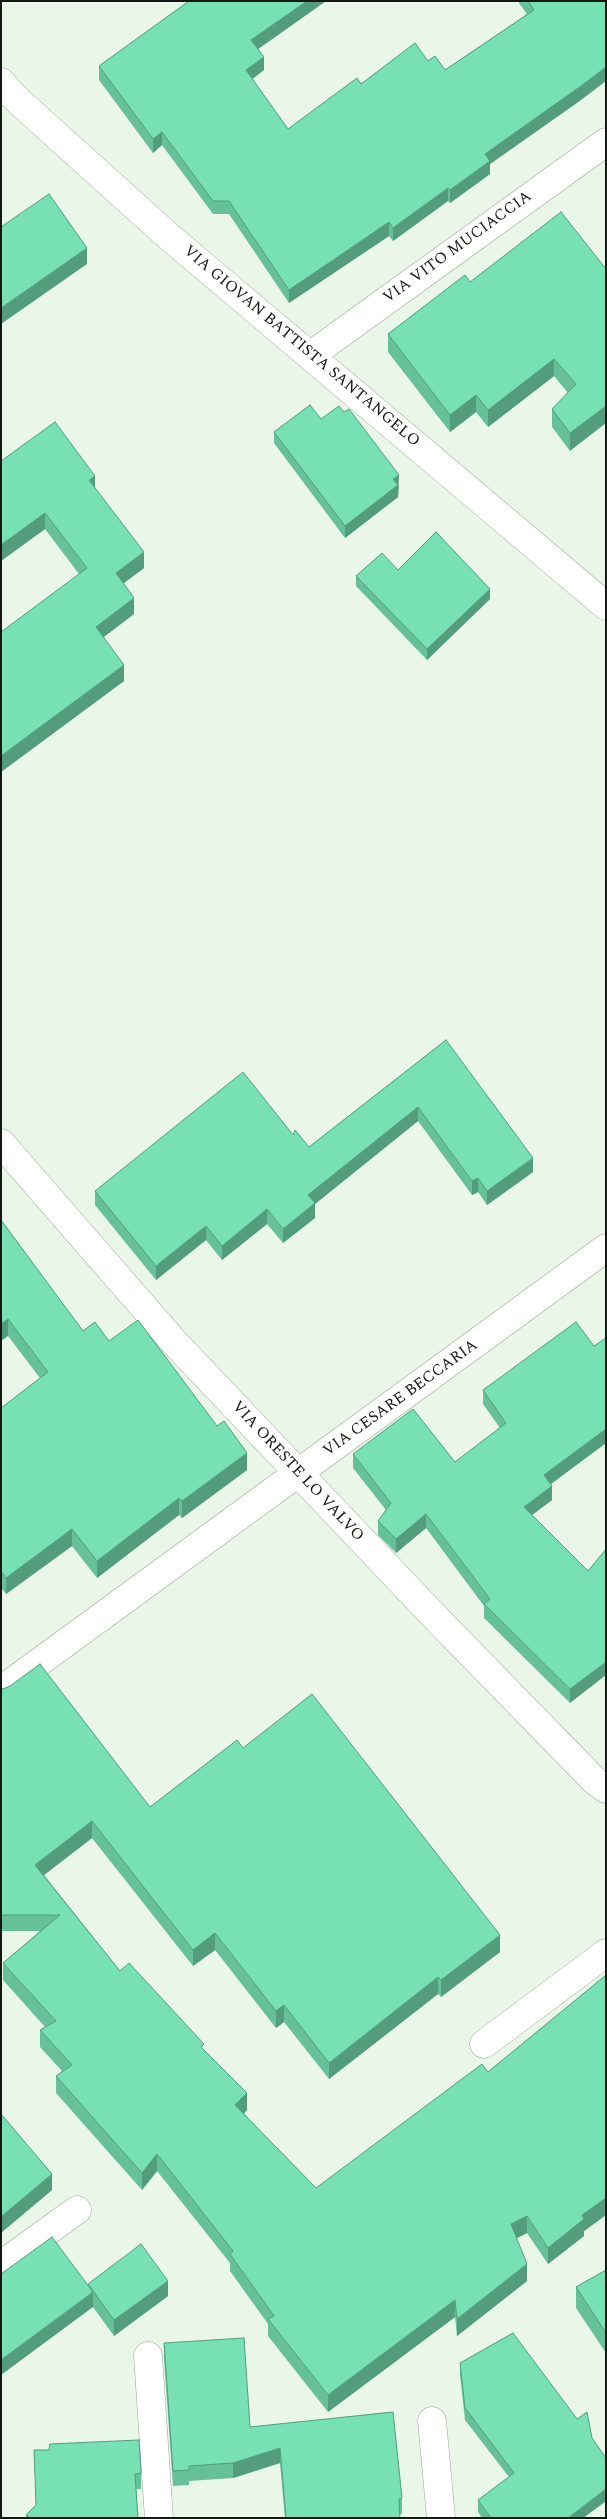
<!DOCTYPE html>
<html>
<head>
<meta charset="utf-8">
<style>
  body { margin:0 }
  #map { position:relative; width:607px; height:2519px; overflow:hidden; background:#eaf6e7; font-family:Spectral,serif }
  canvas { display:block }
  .frame { position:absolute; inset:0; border:2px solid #141813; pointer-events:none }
</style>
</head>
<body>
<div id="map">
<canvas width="607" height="2519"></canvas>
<div class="frame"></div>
</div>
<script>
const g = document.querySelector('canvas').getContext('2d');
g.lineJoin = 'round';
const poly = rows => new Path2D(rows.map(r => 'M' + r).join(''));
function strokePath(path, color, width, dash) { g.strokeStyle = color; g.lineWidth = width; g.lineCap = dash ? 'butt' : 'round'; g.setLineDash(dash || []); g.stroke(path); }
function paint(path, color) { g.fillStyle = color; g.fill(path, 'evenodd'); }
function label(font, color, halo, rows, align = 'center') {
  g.font = font + ' Spectral,serif'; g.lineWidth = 4.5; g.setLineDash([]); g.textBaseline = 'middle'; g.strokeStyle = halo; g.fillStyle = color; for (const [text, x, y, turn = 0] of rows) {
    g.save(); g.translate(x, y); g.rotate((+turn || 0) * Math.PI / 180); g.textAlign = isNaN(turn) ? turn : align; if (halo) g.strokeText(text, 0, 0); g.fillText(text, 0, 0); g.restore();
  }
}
const minor = poly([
  [1,82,14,97,167,235,606,606],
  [311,355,606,142],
  [1,1143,175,1343,433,1615,595,1781,606,1789],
  [1,1690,606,1248],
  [484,2044,606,1953],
  [1,2265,77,2210],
  [148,2356,159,2518],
  [432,2421,441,2518]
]);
strokePath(minor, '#9ba698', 29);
strokePath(minor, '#fff', 28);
paint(poly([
  [189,1,326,1,258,49,264,70,252,79,288,129,361,84,428,61,445,70,527,14,519,3,519,1,606,1,581,100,490,164,490,174,450,203,448,201,393,241,389,236,289,303,229,214,213,214,162,145,153,153,99,80,99,66],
  [606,269,570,451,552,427,552,409,568,393,554,376,488,427,476,412,450,432,388,352,388,334,470,282],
  [321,419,399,486,398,497,345,538,274,443,274,432],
  [1,461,95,488,144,568,124,583,134,614,103,637,124,681,1,772,79,574,45,529,1,561],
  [398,570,490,599,427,660,356,586,356,576],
  [446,1040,533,1172,487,1205,478,1192,472,1195,418,1121,315,1204,315,1218,283,1243,267,1224,222,1260,206,1240,156,1280,95,1205,95,1191,293,1135,309,1147],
  [1,1220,83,1331,109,1341,247,1470,182,1518,179,1515,97,1578,72,1546,6,1594,1,1588,1,1408,40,1378,8,1336],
  [606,1338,606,1443,551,1484,552,1500,532,1515,588,1571,570,1703,484,1618,484,1606,426,1528,396,1553,378,1535,378,1521,386,1510,353,1468,353,1454,455,1462,500,1428,483,1404,483,1390,594,1346],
  [1,1688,150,1807,243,1748,500,1952,441,1997,438,1994,329,2079,284,2022,276,2028,215,1950,193,1966,92,1838,44,1875,120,1971,204,2050,247,2110,244,2114,316,2188,488,2072,606,1975,606,2215,584,2231,584,2236,548,2264,527,2233,517,2238,527,2281,457,2336,455,2317,328,2412,268,2336,268,2324,230,2271,230,2263,157,2171,142,2190,56,2093,56,2076,62,2071,40,2047,40,2030,45,2027,3,1980,3,1963,40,1931,1,1931],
  [1,2114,52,2190,2,2232,1,2232],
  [606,2270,606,2353,576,2308,576,2287],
  [88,2284,168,2296,114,2336,93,2307],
  [164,2343,250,2427,402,2498,402,2514,400,2514,400,2518,285,2518,280,2463,233,2478,189,2481,189,2485,173,2486,164,2358],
  [460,2363,592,2438,606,2458,606,2501,583,2518,482,2518,478,2512,478,2500,509,2477,465,2420,460,2375],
  [34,2450,141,2473,141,2489,136,2489,138,2518,26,2518,26,2515,36,2505]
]), '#66c19b');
paint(poly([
  [307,1,326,1,251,54,251,40],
  [264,57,264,70,246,84,246,70],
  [606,67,606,81,581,100,490,164,490,174,450,203,450,190,485,154],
  [162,132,162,145,153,153,153,139],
  [448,188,448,201,393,241,393,228],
  [389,222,389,236,289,303,289,290],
  [87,248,87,264,1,324,1,308],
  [554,359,554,376,488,427,488,410],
  [476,395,476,412,450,432,450,415],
  [606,406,606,423,570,451,570,433],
  [399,475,398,497,345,538,345,526,393,479],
  [95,476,95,492,89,480],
  [45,513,45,529,1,561,1,545],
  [144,552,144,568,116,589,116,573],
  [490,589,490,599,427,660,427,649],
  [134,598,134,614,96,643,96,627],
  [124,665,124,681,1,772,1,756],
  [418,1107,418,1121,315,1204,315,1218,283,1243,283,1229,308,1195],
  [533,1158,533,1172,487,1205,487,1191],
  [478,1178,478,1192,472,1195,472,1181],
  [267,1209,267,1224,222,1260,222,1246],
  [206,1226,206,1240,156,1280,156,1266],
  [8,1319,8,1336,1,1341,1,1324],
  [606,1429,606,1443,544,1489,544,1475],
  [247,1453,247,1470,182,1518,182,1501],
  [552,1486,552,1500,524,1521,524,1507],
  [179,1498,179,1515,97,1578,97,1561],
  [426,1514,426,1528,396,1553,396,1539],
  [72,1529,72,1546,6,1594,6,1578],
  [606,1662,606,1675,570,1703,570,1689],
  [92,1821,92,1838,35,1882,35,1865],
  [215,1933,215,1950,193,1966,193,1950],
  [500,1935,500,1952,441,1997,441,1980],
  [438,1977,438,1994,329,2079,329,2063],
  [284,2005,284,2022,276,2028,276,2011],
  [247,2093,247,2110,235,2122,235,2105],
  [157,2154,157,2171,142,2190,142,2173],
  [52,2174,52,2190,2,2232,2,2216],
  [606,2198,606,2215,584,2231,584,2236,548,2264,548,2248,582,2215],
  [527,2216,527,2233,511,2241,511,2224],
  [527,2264,527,2281,457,2336,457,2319],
  [168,2281,168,2296,114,2336,114,2320],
  [93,2292,93,2307,1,2375,1,2360],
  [455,2300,455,2317,328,2412,328,2395],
  [280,2448,280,2463,233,2478,233,2463],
  [606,2489,606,2501,583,2518,568,2518]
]), '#539d7e');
const building = poly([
  [189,1,307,1,251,40,264,57,246,70,288,129,357,78,361,84,415,43,428,61,435,56,445,70,534,10,528,1,606,1,606,67,581,86,485,154,490,161,450,190,448,188,393,228,389,222,289,290,229,201,213,201,162,132,153,139,99,66,189,1],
  [49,194,87,248,1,308,1,227,49,194],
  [561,212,606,269,606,406,570,433,552,409,576,384,554,359,488,410,476,395,450,415,388,334,465,275,470,282,561,212],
  [310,405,321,419,339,406,344,412,349,409,399,475,393,479,398,485,345,526,274,432,310,405],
  [55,422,95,476,89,480,144,552,116,573,134,598,96,627,124,665,1,756,1,632,87,568,45,513,1,545,1,461,55,422],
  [436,532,490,589,427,649,356,576,382,553,398,570,436,532],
  [446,1040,533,1158,487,1191,478,1178,472,1181,418,1107,308,1195,315,1203,283,1229,267,1209,222,1246,206,1226,156,1266,95,1191,243,1072,293,1135,295,1130,309,1147,446,1040],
  [1,1220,83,1331,95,1322,109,1341,138,1320,217,1426,224,1421,247,1453,182,1501,179,1498,97,1561,72,1529,6,1578,1,1571,1,1408,48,1372,8,1319,1,1324,1,1220],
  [576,1322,594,1346,606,1338,606,1429,544,1475,552,1486,524,1507,588,1571,606,1549,606,1662,570,1689,484,1604,490,1599,426,1514,396,1539,378,1521,391,1503,353,1454,413,1409,455,1462,506,1423,483,1390,576,1322],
  [40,1664,150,1807,237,1740,243,1748,312,1694,500,1935,441,1980,438,1977,329,2063,284,2005,276,2011,215,1933,193,1950,92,1821,35,1865,120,1971,129,1963,204,2044,201,2047,247,2093,235,2105,316,2188,482,2064,488,2072,606,1975,606,2198,582,2215,584,2219,548,2248,527,2216,511,2224,527,2264,457,2319,455,2300,328,2395,268,2319,274,2316,230,2254,233,2251,157,2154,142,2173,56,2076,72,2065,40,2030,56,2021,3,1963,60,1915,1,1915,1,1688,3,1689,10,1686,40,1664],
  [1,2114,52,2174,2,2216,1,2216,1,2114],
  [52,2237,93,2292,1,2360,1,2274,52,2237],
  [141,2244,168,2281,114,2320,88,2284,141,2244],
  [606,2270,606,2333,576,2287,606,2270],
  [513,2333,577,2419,587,2412,592,2438,606,2458,606,2489,568,2518,491,2518,478,2500,514,2473,465,2408,460,2363,513,2333],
  [244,2338,250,2427,393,2412,402,2498,399,2499,400,2518,286,2518,280,2448,233,2463,189,2466,189,2470,173,2471,164,2343,244,2338],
  [139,2440,141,2473,135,2474,138,2518,30,2518,26,2515,36,2505,34,2450,49,2450,50,2444,139,2440]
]);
paint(building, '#77e0b4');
strokePath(building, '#539d7e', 1);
label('16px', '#141813', '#fff', [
  ["VIA VITO MUCIACCIA",458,248,-36],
  ["VIA GIOVAN BATTISTA SANTANGELO",301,347,40],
  ["VIA CESARE BECCARIA",401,1399,-36],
  ["VIA ORESTE LO VALVO",297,1472,47]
]);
</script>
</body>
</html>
